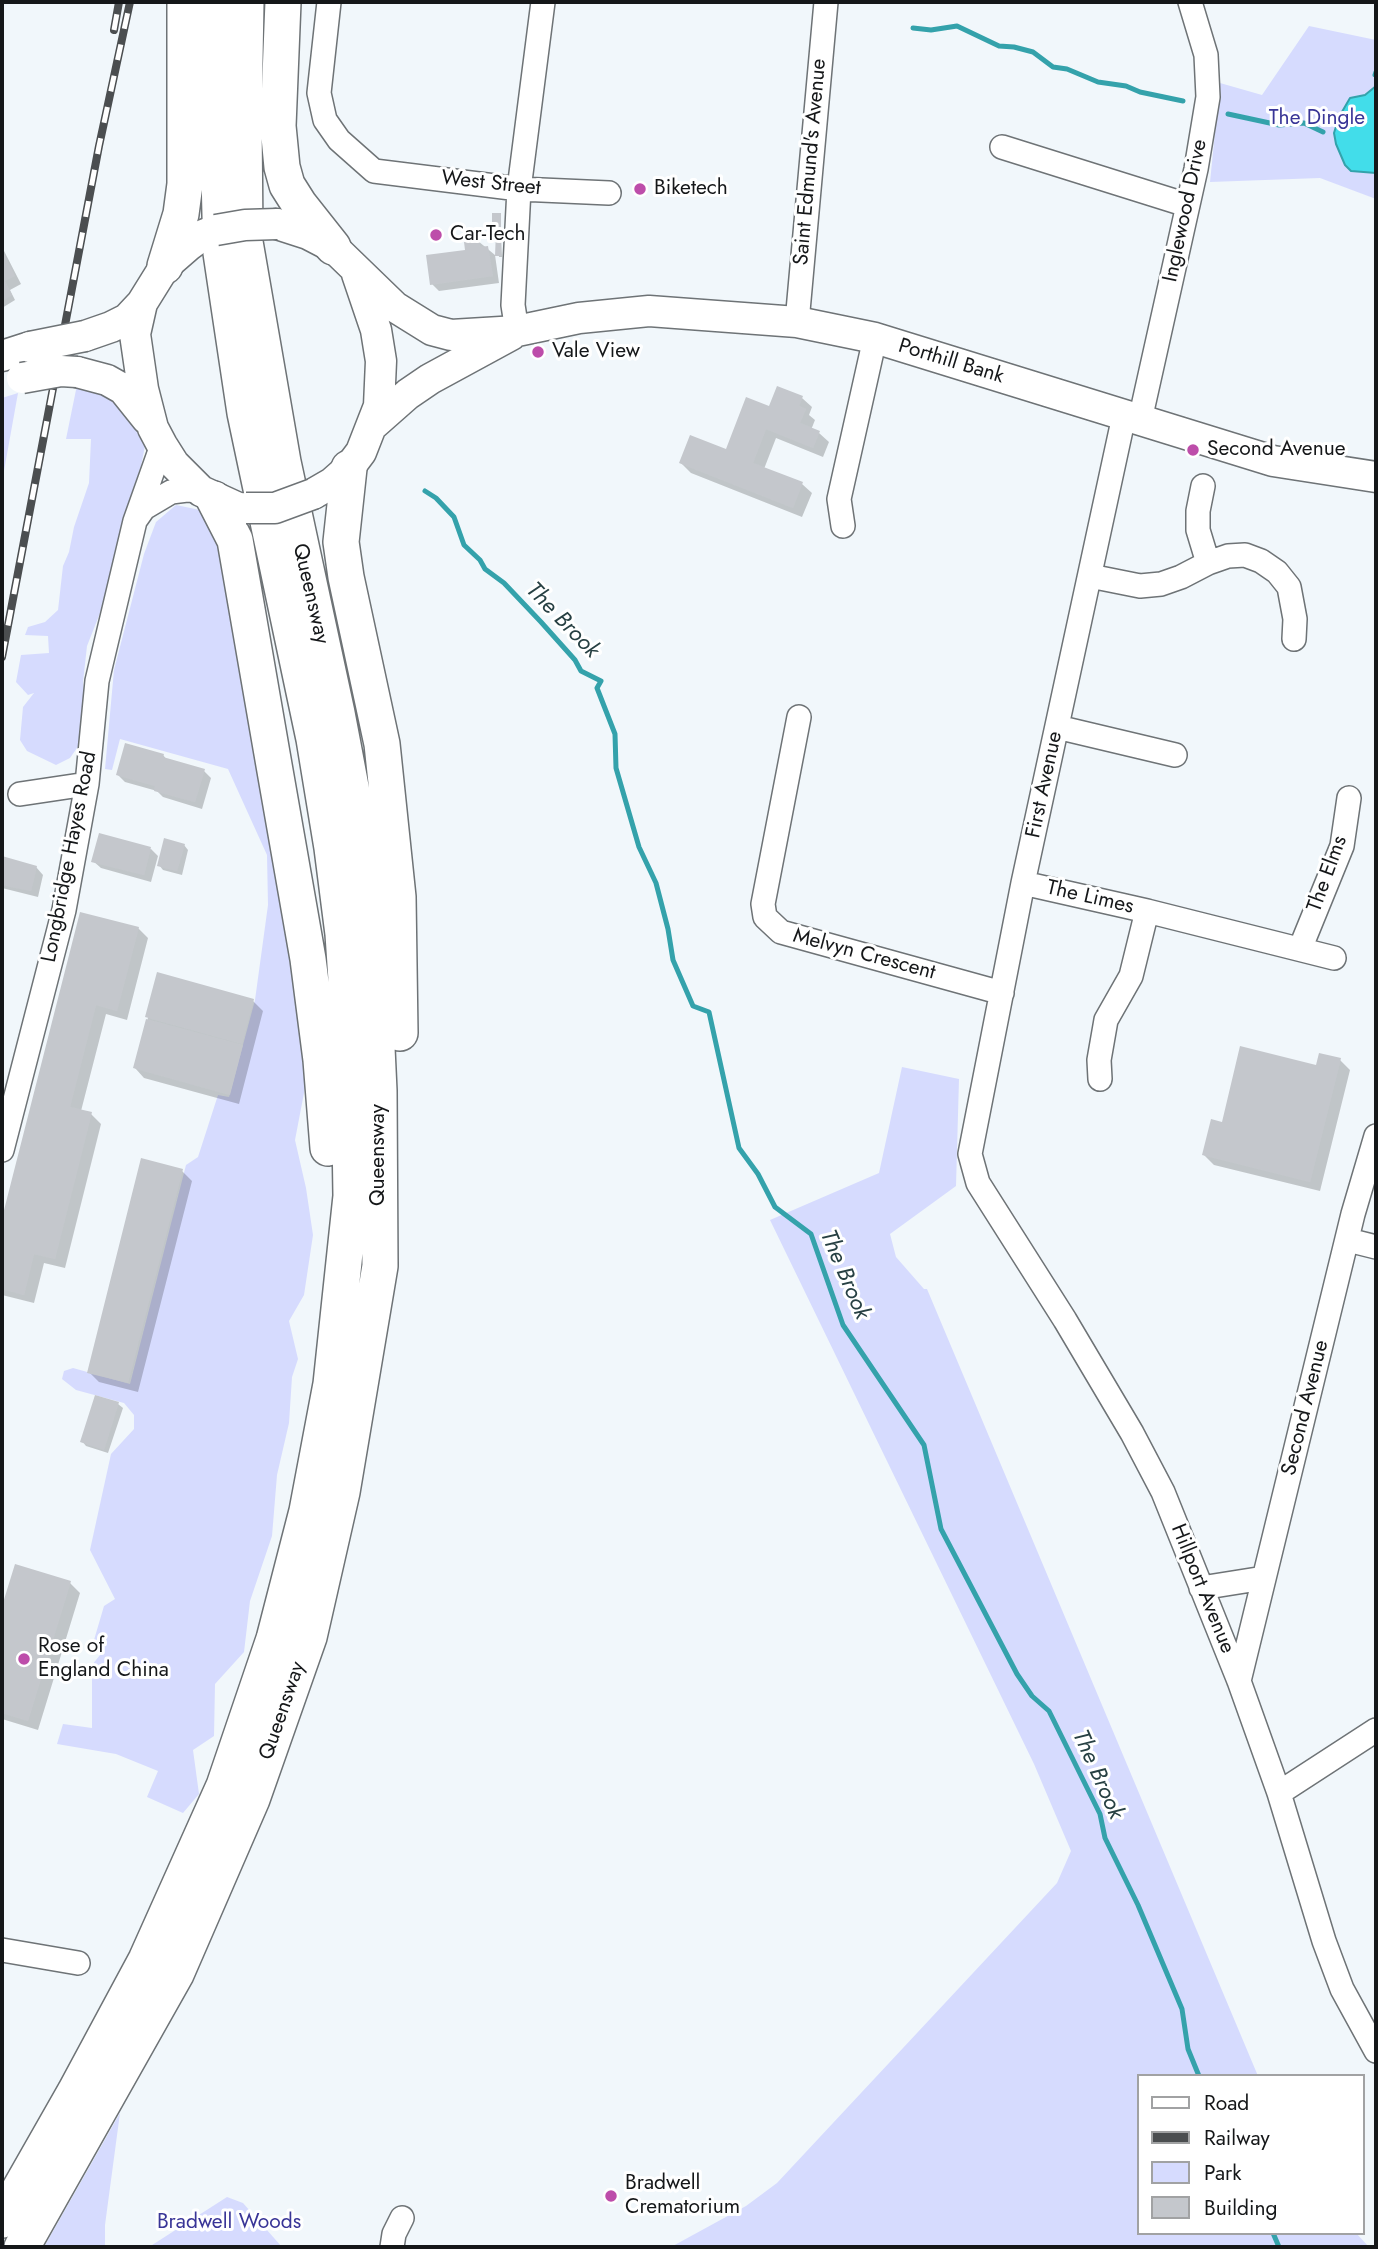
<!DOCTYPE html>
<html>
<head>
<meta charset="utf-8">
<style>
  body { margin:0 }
  #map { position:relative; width:1378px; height:2249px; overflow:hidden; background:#f1f7fb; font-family:Jost,sans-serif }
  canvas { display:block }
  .frame { position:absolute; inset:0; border:4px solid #151719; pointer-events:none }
  .legend { position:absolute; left:1137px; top:2074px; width:228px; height:161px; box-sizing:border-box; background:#fff; border:2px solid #a1a2a3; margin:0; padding:9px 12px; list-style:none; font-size:21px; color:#151719 }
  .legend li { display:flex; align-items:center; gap:14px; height:35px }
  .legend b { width:35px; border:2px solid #a1a2a3 }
</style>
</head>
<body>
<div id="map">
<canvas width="1378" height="2249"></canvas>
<div class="frame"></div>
<ul class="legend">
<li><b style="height:9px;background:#fff"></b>Road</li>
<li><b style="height:9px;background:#4b4e50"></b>Railway</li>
<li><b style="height:19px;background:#d6dbfe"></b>Park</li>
<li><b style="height:19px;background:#c4c7cc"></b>Building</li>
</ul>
</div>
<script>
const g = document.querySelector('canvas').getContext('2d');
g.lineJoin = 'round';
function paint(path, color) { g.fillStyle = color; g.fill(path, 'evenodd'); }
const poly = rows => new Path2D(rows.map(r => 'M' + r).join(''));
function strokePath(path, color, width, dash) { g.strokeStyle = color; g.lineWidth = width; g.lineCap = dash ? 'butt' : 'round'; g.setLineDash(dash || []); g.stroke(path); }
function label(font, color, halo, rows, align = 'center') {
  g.font = font + ' Jost,sans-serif'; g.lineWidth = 6; g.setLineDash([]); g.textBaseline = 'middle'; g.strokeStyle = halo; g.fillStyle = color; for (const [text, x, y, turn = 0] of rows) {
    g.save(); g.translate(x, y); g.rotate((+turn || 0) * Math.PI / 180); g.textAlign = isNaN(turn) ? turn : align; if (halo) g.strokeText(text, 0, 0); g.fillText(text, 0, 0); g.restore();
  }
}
paint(poly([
  [1309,26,1376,40,1376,199,1320,178,1210,182,1220,83,1262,95],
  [77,385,110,398,130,417,145,446,141,466,130,498,100,613,87,646,83,682,86,715,79,745,70,758,56,765,27,751,20,740,23,707,34,693,28,695,16,682,21,655,49,653,48,636,25,635,28,627,45,622,58,610,63,566,69,552,74,527,89,483,91,439,66,439],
  [18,393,2,482,2,398],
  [176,505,200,510,226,538,282,872,308,1072,295,1140,306,1188,313,1235,304,1295,289,1321,298,1359,292,1377,289,1423,277,1475,272,1536,250,1601,244,1652,215,1684,214,1736,193,1750,199,1794,183,1813,147,1797,158,1771,116,1754,57,1744,63,1724,92,1728,92,1665,104,1650,94,1640,104,1606,115,1599,90,1550,111,1454,134,1429,134,1415,124,1403,76,1390,62,1379,64,1371,73,1368,130,1384,186,1165,198,1157,218,1095,229,1097,255,1000,268,905,267,855,228,769,120,739,112,770,105,769,114,670,144,554,156,522],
  [902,1067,959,1079,956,1186,890,1234,896,1257,924,1289,927,1289,1258,2076,1138,2076,1138,2233,1356,2233,1369,2247,671,2247,746,2206,777,2183,1057,1883,1071,1851,1034,1764,770,1220,879,1173],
  [120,2113,105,2225,105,2247,44,2247],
  [227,2197,243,2203,282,2247,149,2247]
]), '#d6dbfe');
const water = poly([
  [1376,86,1376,173,1351,171,1345,165,1336,144,1334,133,1339,117,1350,98,1365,95,1376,86]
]);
paint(water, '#42ddea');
strokePath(water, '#34a2ab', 2);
paint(poly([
  [500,215,502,257,499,257,497,232,494,231],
  [478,241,495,255,499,283,439,291,432,284],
  [2,247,21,284,10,290,15,300,2,308],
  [802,398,812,407,809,415,815,420,811,430,819,433,829,442,823,457,776,438,764,469,802,484,812,493,802,517,691,473,681,463,727,451,770,408],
  [163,755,168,761,204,771,211,778,202,809,163,797,157,791,125,782,118,775],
  [184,845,188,850,182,875,163,870,159,865],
  [151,849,158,856,151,882,101,868,93,861],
  [2,858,36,867,43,875,38,897,2,888],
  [81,914,138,928,148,938,127,1020,106,1014,81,1111,91,1114,101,1124,65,1268,44,1263,34,1303,2,1295,2,1225],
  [159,975,253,1001,263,1011,239,1104,144,1078,135,1068],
  [1340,1060,1350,1070,1320,1191,1214,1165,1204,1155,1223,1124,1317,1067],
  [182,1171,192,1181,138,1392,99,1382,89,1372],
  [118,1404,123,1408,108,1453,86,1446,82,1441],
  [16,1566,70,1583,80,1593,38,1730,2,1719,2,1612]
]), '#0003');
strokePath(poly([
  [913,28,931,30,957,26,999,46,1014,47,1033,52,1053,67,1067,69,1098,82,1126,86,1140,92,1183,101],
  [1375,75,1376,72],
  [1228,114,1279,125,1304,123,1323,132],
  [425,491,436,498,454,517,464,545,480,560,485,569,504,583,541,622,575,660,581,671,601,681,597,688,615,734,616,768,639,847,656,883,668,929,673,960,693,1006,709,1012,739,1148,758,1174,775,1207,811,1234,843,1325,924,1445,941,1529,1017,1674,1032,1696,1049,1711,1100,1814,1105,1838,1138,1905,1182,2009,1188,2049,1199,2076],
  [1273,2233,1279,2247]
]), '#34a2ab', 5);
paint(poly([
  [492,213,501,213,501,256,495,256,496,231,492,231],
  [479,240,480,247,488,246,493,276,430,285,426,255,465,250,464,242],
  [2,251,15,276,5,281,12,295,2,301],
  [777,386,803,396,799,406,806,409,800,423,820,431,813,448,766,429,753,463,803,482,793,508,679,463,690,435,726,449,746,397,769,406],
  [125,743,164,754,163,757,205,769,195,802,154,791,155,786,116,775],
  [99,833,151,847,144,875,91,862],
  [164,838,185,844,177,871,157,866],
  [2,856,37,866,31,891,2,885],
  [80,912,139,927,117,1011,96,1005,70,1107,92,1112,55,1259,34,1254,24,1295,2,1289,2,1218],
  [157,972,254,999,242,1044,145,1017],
  [146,1019,243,1045,230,1095,133,1068],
  [1240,1046,1316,1065,1319,1053,1341,1058,1310,1182,1202,1155,1211,1119,1222,1122],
  [141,1158,183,1169,128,1383,87,1373],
  [95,1395,119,1402,104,1450,80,1442],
  [15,1564,71,1581,28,1721,2,1713,2,1606]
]), '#c4c7cc');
const minor = poly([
  [329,2,319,93,325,120,339,140,374,171,519,189,609,193],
  [1002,147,1187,205],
  [797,322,826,2],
  [517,331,513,305,519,189,543,2],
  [1124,416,1023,883,970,1154,978,1183,1065,1320,1132,1433,1163,1492,1239,1681,1279,1793,1324,1941,1342,1989,1376,2051],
  [1140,420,1196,169,1208,97,1206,55,1190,2],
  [1203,486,1198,511,1198,530,1208,563],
  [137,518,144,508,171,492,187,490,201,491],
  [843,526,839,499,875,338],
  [1090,576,1140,586,1161,584,1181,577,1208,563,1228,556,1245,555,1261,561,1277,572,1289,587,1295,619,1294,639],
  [799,717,763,904,765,917,781,932,1002,993],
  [1057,727,1175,755],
  [20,794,87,784],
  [1023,883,1147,911,1131,976,1106,1020,1099,1060,1100,1079],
  [1147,911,1334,958],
  [1300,949,1342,846,1349,798],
  [2,1150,64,910,87,784,97,681,135,521,162,445],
  [1348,1240,1376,1247],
  [1201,1588,1264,1578],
  [1239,1681,1353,1214,1376,1136],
  [1279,1793,1376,1730],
  [2,1950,78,1963],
  [392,2247,394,2234,402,2218]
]);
const major = poly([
  [277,224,308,234,333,247,395,307,432,330,451,335,517,331,579,318,649,311,797,322,875,338,1273,461,1376,477],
  [216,230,203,235,188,246,165,266,142,303,135,334,143,389,153,428,162,445,174,464,201,491,236,507],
  [85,336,111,327,127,319,142,303],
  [2,356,30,347],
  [77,372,107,380,123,389,147,419],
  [374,424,408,394,430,379,511,335],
  [313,494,332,483,349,468,361,452,379,406,381,361,376,330,357,274]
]);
const highway = poly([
  [283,2,278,126,282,167,287,185,299,204,333,247],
  [165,266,181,214,185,184,185,2],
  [349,468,341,542,346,577,382,744,398,897,400,1033],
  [214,499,235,540,274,765,308,959,321,1060,328,1148],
  [2,2220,75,2092,146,1960,224,1786,274,1639,307,1511,331,1384,351,1196,348,1010,343,934,332,848,314,739,245,413,221,253,215,22,216,2],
  [22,2247,176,1974,252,1799,309,1637,342,1492,380,1266,379,1091,372,940,359,829,337,713,283,462,245,242,244,116,246,2]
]);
strokePath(minor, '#6e7376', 26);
strokePath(major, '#6e7376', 33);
strokePath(highway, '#6e7376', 38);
strokePath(minor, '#fff', 23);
strokePath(major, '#fff', 30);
strokePath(highway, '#fff', 35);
const rail = poly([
  [114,30,119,2],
  [2,657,99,146,130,2]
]);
strokePath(rail, '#4b4e50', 8);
strokePath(rail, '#fff', 5, [16]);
const majorBridge = poly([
  [216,230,245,225,277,224],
  [30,347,85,336],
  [22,378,61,371,77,372],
  [246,508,275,508,313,494]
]);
strokePath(majorBridge, '#6e7376', 33, []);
strokePath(majorBridge, '#fff', 30);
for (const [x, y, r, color] of [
  [640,189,7,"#bd4daa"],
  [436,235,7,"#bd4daa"],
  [538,352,7,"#bd4daa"],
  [1193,450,7,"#bd4daa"],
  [24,1659,7,"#bd4daa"],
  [611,2196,7,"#bd4daa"]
]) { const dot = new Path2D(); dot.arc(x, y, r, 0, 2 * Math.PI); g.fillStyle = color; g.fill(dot); strokePath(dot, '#fff', 2.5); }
label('21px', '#393597', '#fff', [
  ["The Dingle",1317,119],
  ["Bradwell Woods",229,2223]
]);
label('21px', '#151719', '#fff', [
  ["Saint Edmund's Avenue",811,162,-85],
  ["West Street",491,184,6],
  ["Inglewood Drive",1186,211,-78],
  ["Porthill Bank",951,362,17],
  ["Queensway",310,594,77],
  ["First Avenue",1045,785,-78],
  ["Longbridge Hayes Road",70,857,-79],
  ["The Elms",1328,874,-70],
  ["The Limes",1090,898,13],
  ["Melvyn Crescent",864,955,15],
  ["Queensway",379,1155,-90],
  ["Second Avenue",1306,1408,-76],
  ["Hillport Avenue",1202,1589,68],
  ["Queensway",283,1711,-71]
]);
label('21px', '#151719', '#fff', [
  ["Biketech",654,189],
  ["Car-Tech",450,235],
  ["Vale View",552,352],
  ["Second Avenue",1207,450],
  ["Rose of",38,1647],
  ["England China",38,1671],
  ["Bradwell",625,2184],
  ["Crematorium",625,2208]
], 'left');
label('italic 23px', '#274043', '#fff', [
  ["The Brook",562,621,46],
  ["The Brook",844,1275,67],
  ["The Brook",1097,1775,66]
]);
</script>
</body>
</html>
